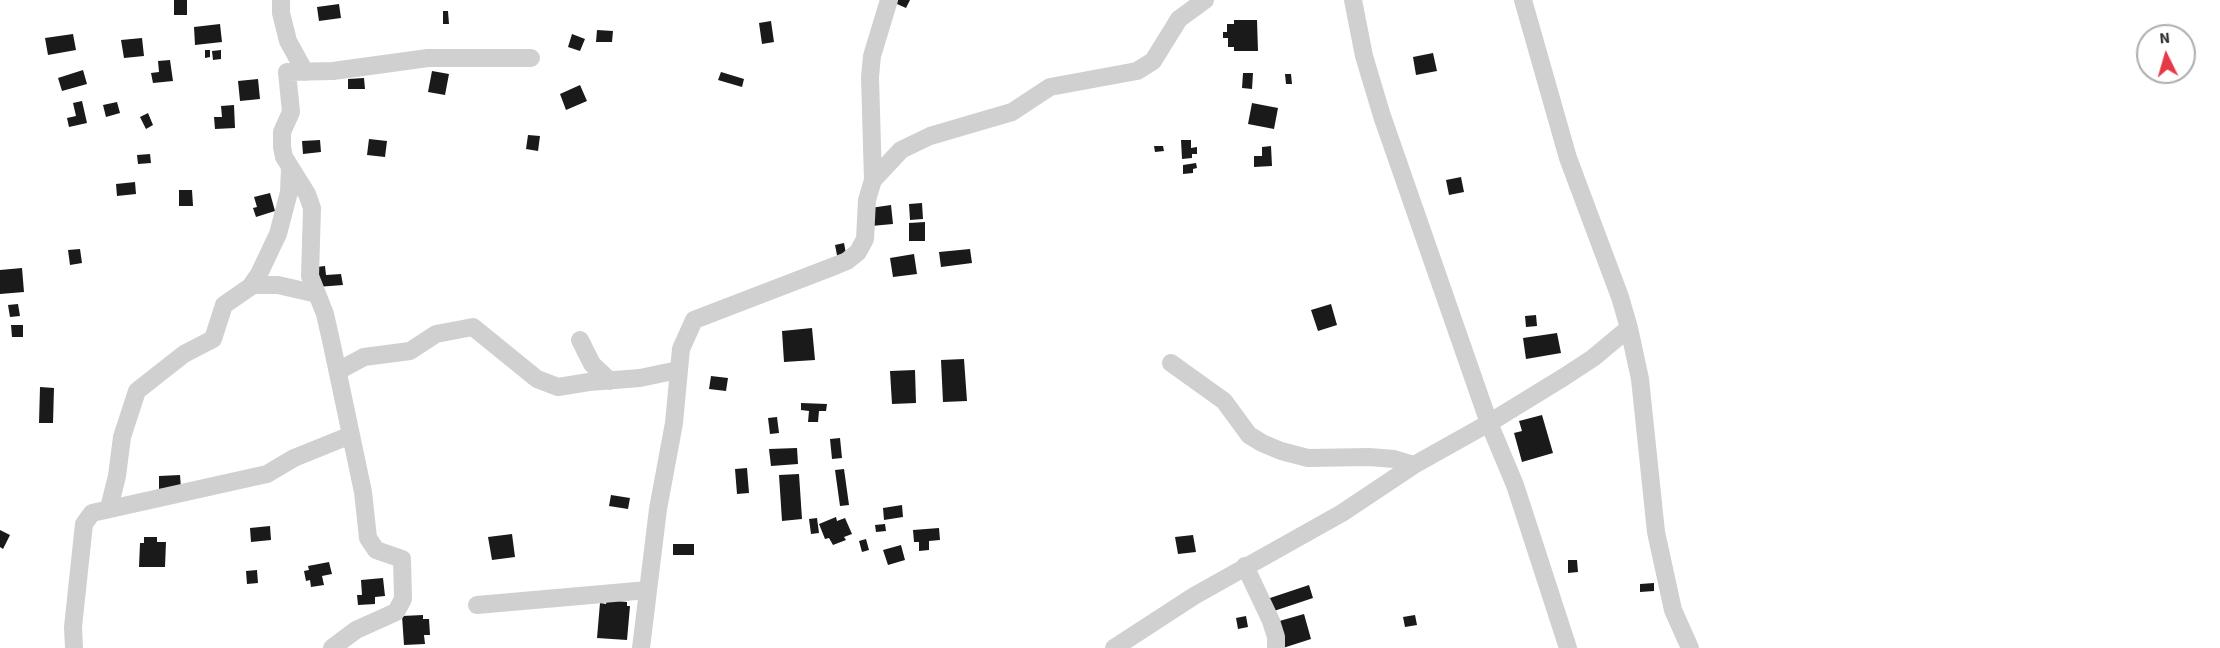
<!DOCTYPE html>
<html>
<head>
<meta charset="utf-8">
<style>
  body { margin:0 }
  #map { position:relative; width:2220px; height:648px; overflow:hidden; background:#fff; font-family:"Source Sans 3",sans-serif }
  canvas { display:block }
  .north { position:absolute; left:2136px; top:24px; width:60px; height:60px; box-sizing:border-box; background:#fff; border:2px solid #adadad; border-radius:50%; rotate:355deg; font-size:16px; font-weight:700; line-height:24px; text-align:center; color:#333 }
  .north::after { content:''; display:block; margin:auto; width:21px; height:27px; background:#e63946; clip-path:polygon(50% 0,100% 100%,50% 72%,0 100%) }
</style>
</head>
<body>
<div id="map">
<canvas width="2220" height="648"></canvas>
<div class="north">N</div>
</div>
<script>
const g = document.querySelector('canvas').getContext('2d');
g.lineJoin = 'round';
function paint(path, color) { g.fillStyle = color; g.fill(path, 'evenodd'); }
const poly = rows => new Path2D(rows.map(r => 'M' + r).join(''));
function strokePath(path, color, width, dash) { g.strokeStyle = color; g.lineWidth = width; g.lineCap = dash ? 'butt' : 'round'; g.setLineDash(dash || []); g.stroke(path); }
paint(poly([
  [174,0,187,0,187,15,174,15],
  [888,0,910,0,906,8],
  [339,4,341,18,319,21,317,7],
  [443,11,448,11,449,24,443,24],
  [1234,20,1257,20,1258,51,1234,51,1234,47,1228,47,1228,38,1223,38,1223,32,1227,32,1227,24,1234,24],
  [771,21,774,42,762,44,759,23],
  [220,24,222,42,195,45,194,27],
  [597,30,613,31,612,42,596,42],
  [73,34,76,50,48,55,45,38],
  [572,34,585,39,580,51,568,47],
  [142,38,144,56,124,58,121,40],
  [205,50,210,50,210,57,205,58],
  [221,50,221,59,213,60,212,51],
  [1433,53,1437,71,1416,75,1413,57],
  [170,60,173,81,153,83,151,73,159,72,158,61],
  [83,70,87,84,62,91,58,78],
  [432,71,449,74,445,95,428,92],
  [721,72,744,79,742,87,718,80],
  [1243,73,1253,73,1252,89,1242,88],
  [1285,74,1291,74,1292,84,1286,84],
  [364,78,365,89,348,89,348,79],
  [258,79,260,99,240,101,238,81],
  [580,85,587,101,566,110,560,94],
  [82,101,87,123,69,127,67,118,76,116,73,103],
  [117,102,120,113,106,117,103,105],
  [1252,103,1278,108,1274,129,1248,124],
  [234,105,235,128,215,129,214,117,222,117,221,106],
  [148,113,153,125,146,129,140,117],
  [528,135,540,136,538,151,526,149],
  [369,139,387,141,385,157,367,155],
  [320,140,321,152,303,154,302,141],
  [1181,140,1191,140,1191,148,1197,147,1197,154,1192,154,1192,158,1182,159],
  [1154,146,1163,146,1164,151,1155,152],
  [1271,146,1272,166,1254,167,1254,156,1262,156,1262,147],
  [150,154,151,163,138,164,137,155],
  [1196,163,1197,168,1193,169,1193,173,1183,174,1183,165],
  [1461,177,1464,192,1449,195,1446,180],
  [135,182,136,194,117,196,116,184],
  [179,190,192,190,193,206,179,206],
  [270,193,275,211,256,217,253,208,257,207,254,197],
  [922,203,923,219,910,220,909,204],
  [891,205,893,224,871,226,870,208],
  [925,222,925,241,909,241,909,223],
  [844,243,847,259,838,260,835,245],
  [80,249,82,263,70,265,68,250],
  [970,249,972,263,941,267,939,252],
  [914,254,917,274,893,277,890,258],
  [325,266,326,275,341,274,343,285,317,287,316,267],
  [22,268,24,292,0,294,0,270],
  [18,304,20,316,10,317,8,305],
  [1331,304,1337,325,1318,331,1311,310],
  [1536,315,1537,326,1526,327,1525,316],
  [11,325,23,325,23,337,12,337],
  [812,328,815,360,784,362,782,331],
  [1557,333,1561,353,1526,359,1523,338],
  [964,359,967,401,943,402,941,360],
  [915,370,916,403,892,404,890,371],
  [711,376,728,378,726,391,709,389],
  [40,387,54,388,53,423,39,423],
  [801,403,827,404,826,411,819,411,818,422,808,422,809,411,801,410],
  [1542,415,1553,453,1522,462,1514,433,1522,431,1519,421],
  [777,417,779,433,770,434,768,418],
  [840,438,842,458,832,459,830,439],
  [797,448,798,464,771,466,769,449],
  [747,468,749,493,737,494,735,469],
  [844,469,849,505,840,506,835,470],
  [799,474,802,519,782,521,779,475],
  [180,475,181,488,159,489,159,476],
  [611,495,630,498,628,509,609,506],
  [902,505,903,517,884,520,883,508],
  [836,517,837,521,845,518,852,534,844,537,846,540,833,545,829,538,825,539,819,524],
  [817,518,819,533,811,534,809,519],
  [885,524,886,531,876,532,875,525],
  [270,526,271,540,251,542,250,528],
  [939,528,940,540,929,541,929,550,919,551,919,542,914,542,913,530],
  [0,530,10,535,3,549,0,547],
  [512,534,515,557,492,560,488,537],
  [1193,535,1196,552,1178,554,1175,537],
  [144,537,157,537,157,542,166,542,165,567,139,567,140,543,144,543],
  [866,539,869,550,862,552,859,541],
  [673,544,694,544,694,555,673,555],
  [901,545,905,560,888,565,883,550],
  [1568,560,1577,560,1578,572,1568,573],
  [329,562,332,574,322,576,324,585,311,587,310,580,306,581,304,571,309,570,308,566],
  [257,570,258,583,247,584,246,571],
  [383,578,385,596,375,597,375,604,358,605,357,595,362,595,361,580],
  [1654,583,1654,591,1640,592,1640,584],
  [1309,585,1313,598,1271,612,1267,599],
  [607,600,627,602,627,606,630,606,627,640,597,638,600,603,606,604],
  [1304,614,1311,639,1283,648,1276,622],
  [423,615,423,619,429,619,430,635,424,635,425,644,404,645,402,616],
  [1415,615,1417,625,1405,627,1403,617],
  [1246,616,1248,627,1238,629,1236,618]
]), '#1a1a1a');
strokePath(poly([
  [281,0,281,13,288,41,305,72],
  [1353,0,1364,56,1382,116,1489,423,1515,485,1568,648],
  [1523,0,1568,158,1620,297,1629,328,1640,379,1656,532,1673,610,1690,648],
  [873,180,901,150,930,136,1012,112,1050,87,1137,71,1153,61,1179,19,1205,0],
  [252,285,278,285,317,294],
  [580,340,592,364,610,381],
  [1171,363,1224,401,1249,435,1262,443,1281,451,1308,458,1369,457,1394,459,1414,465],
  [338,371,364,357,410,351,436,334,473,327,537,379,558,387,589,382,640,378,678,370],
  [109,508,117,476,122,437,137,391,184,354,213,339,224,305,250,287,259,274,278,234,289,192,290,168],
  [1245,566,1271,621,1276,637,1276,648],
  [477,605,648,590],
  [74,648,73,627,84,524,92,513,267,474,294,458,351,435],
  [332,648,356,630,396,612,403,599,402,559,376,550,368,538,363,492,332,345,325,314,310,276,312,208,307,194,284,157,282,147,282,132,291,112,287,72,333,71,428,58,531,58],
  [641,648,658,509,674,423,681,349,694,320,832,267,847,261,858,252,865,239,867,200,873,180,870,77,872,56,889,0],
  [1114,648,1194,596,1342,513,1414,465,1489,423,1564,377,1593,358,1629,328]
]), '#d0d0d0', 18);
</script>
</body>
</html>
